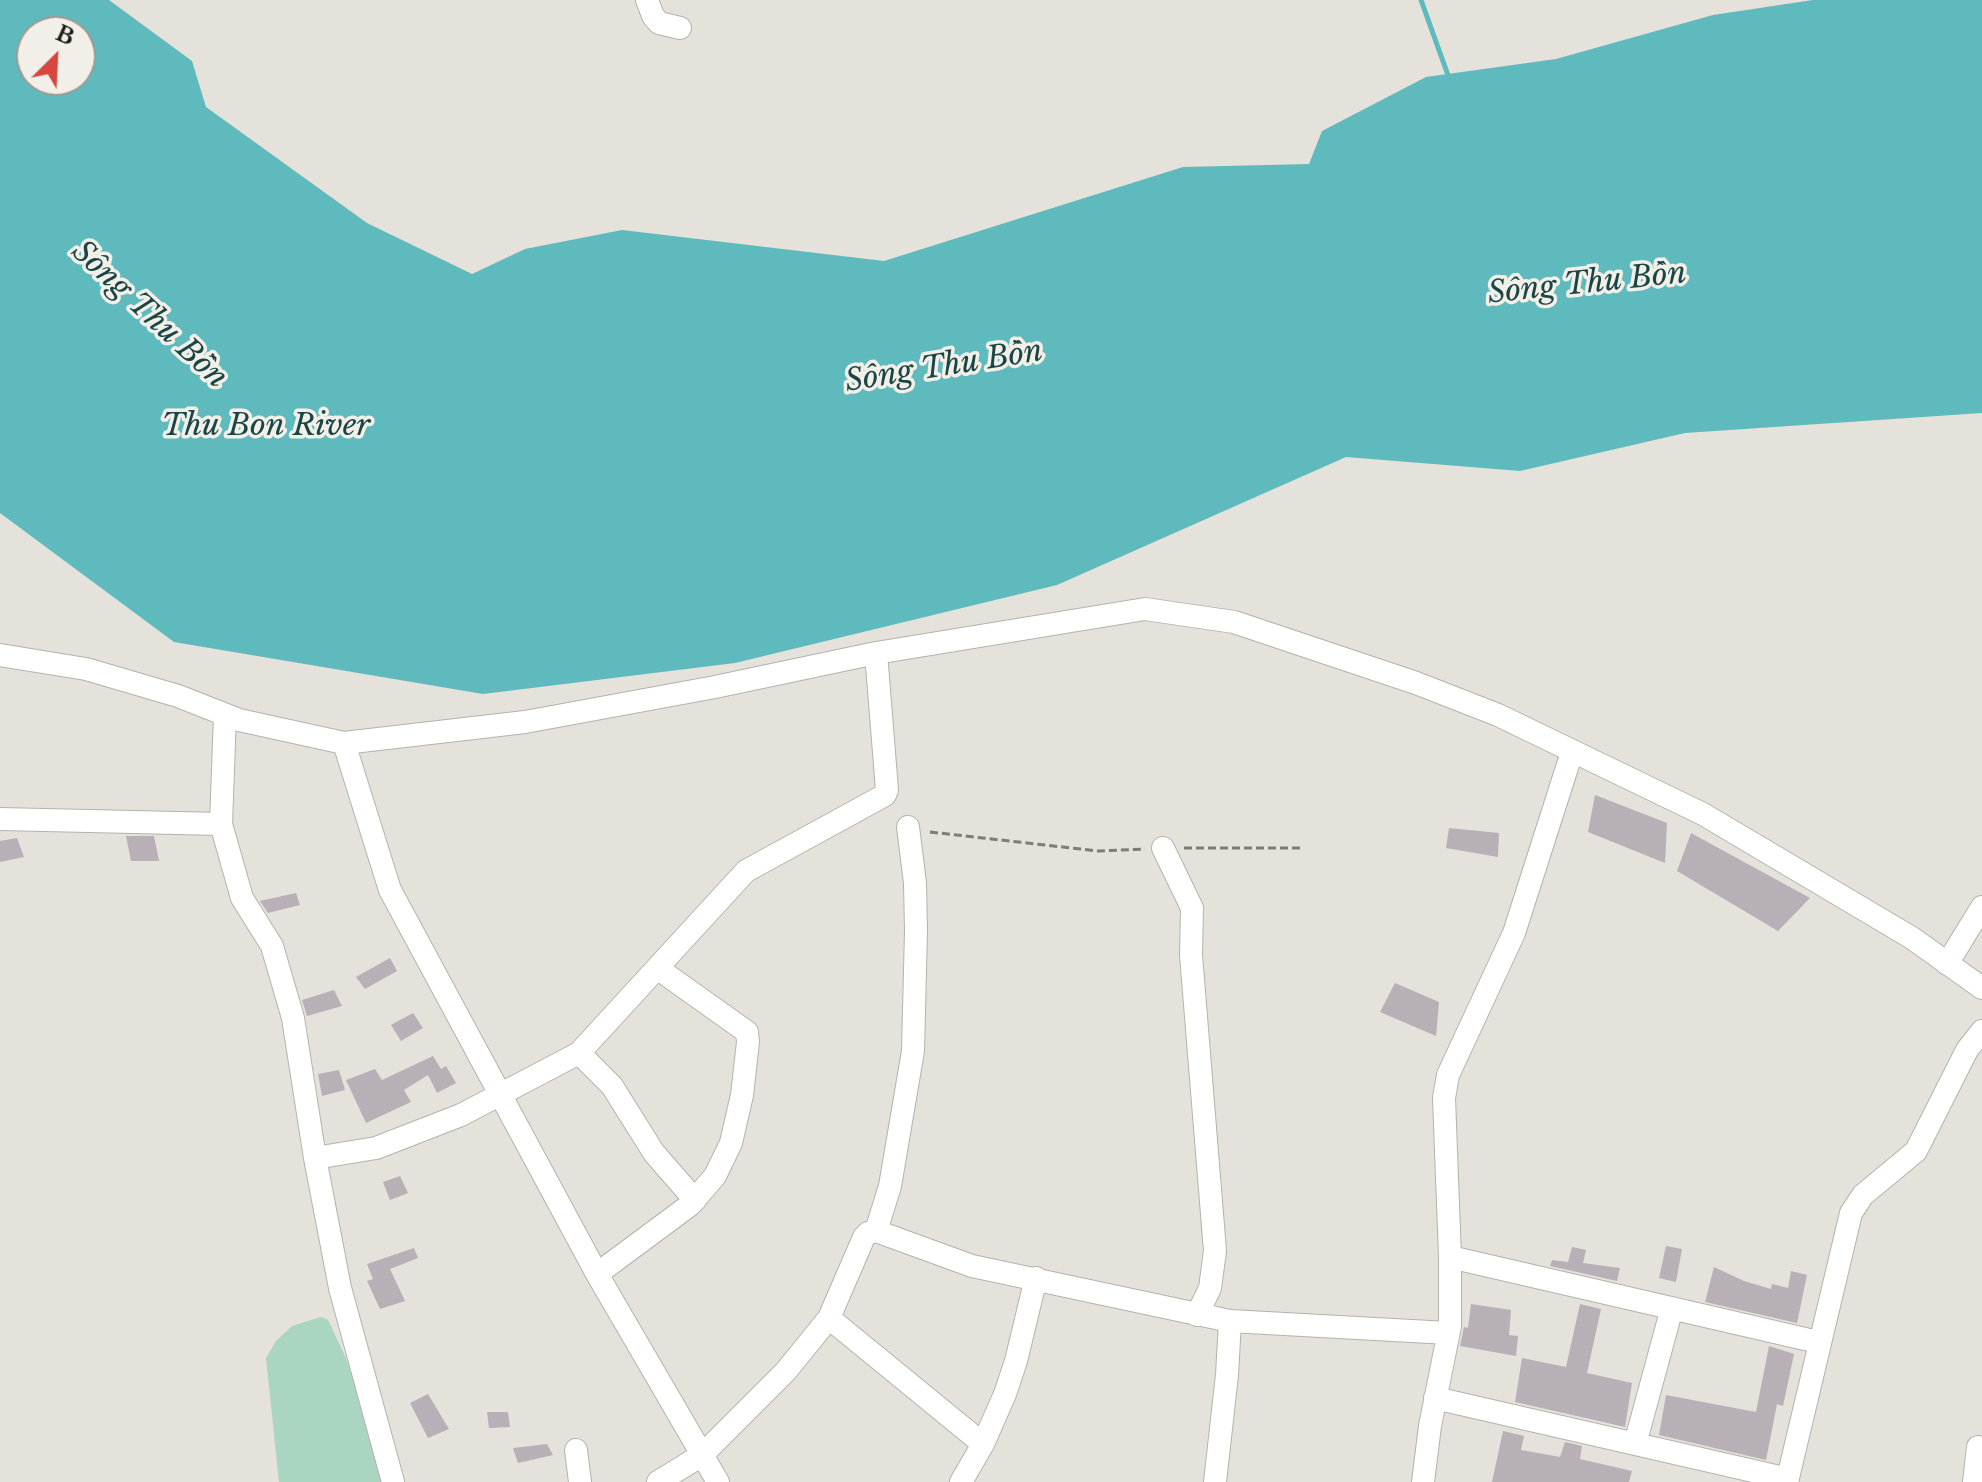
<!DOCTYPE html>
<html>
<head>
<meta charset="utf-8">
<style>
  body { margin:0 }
  #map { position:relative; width:1982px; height:1482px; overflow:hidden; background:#e4e2da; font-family:"Libre Baskerville",serif }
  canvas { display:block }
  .north { position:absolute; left:16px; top:16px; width:80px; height:80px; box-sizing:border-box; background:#f1efe7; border:2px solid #9c9a94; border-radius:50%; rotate:24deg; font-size:22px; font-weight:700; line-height:32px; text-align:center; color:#1c1b18 }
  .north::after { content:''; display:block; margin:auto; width:28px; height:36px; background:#d6483f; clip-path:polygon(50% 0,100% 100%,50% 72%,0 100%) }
</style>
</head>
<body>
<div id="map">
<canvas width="1982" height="1482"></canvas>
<div class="north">B</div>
</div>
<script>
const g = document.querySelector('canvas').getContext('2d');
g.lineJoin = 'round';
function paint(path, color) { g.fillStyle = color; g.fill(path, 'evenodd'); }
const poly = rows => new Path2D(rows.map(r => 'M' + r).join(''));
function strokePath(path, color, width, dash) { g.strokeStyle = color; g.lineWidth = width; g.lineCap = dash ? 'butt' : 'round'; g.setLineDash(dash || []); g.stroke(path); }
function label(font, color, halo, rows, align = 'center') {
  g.font = font + ' "Libre Baskerville",serif'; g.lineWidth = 7; g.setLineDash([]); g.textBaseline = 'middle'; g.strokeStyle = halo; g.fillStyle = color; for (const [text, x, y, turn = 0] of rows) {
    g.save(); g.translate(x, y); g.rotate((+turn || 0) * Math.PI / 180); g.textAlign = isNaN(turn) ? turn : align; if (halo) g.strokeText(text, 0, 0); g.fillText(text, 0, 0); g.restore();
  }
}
paint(poly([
  [321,1317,328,1320,346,1358,387,1482,279,1482,266,1358,276,1341,292,1326]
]), '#aad5c0');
paint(poly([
  [0,0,109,0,192,61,206,107,367,223,472,274,525,249,622,230,884,261,1183,167,1309,164,1322,131,1426,77,1556,59,1713,15,1813,0,1982,0,1982,413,1685,433,1520,471,1346,457,1057,585,735,663,483,694,174,642,0,513],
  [32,32,80,32,80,80,32,80]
]), '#5ebabd');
strokePath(poly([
  [1421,0,1449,78]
]), '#5ebabd', 5);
paint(poly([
  [1595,795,1667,823,1665,863,1588,832],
  [1449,828,1499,833,1498,857,1446,848],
  [1691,833,1810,898,1778,931,1677,871],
  [126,836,154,836,159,861,131,861],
  [17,838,24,857,0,862,0,841],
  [296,893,300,905,268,913,260,901],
  [390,958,397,971,365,989,356,977],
  [1395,983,1439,1002,1436,1036,1380,1012],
  [334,990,342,1006,307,1016,302,1000],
  [413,1013,423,1028,401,1041,391,1025],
  [433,1056,441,1069,446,1066,456,1083,437,1093,428,1075,404,1090,411,1102,366,1123,346,1080,375,1069,382,1080],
  [339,1070,345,1090,322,1096,318,1074],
  [400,1176,408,1193,390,1200,383,1182],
  [1666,1246,1682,1249,1676,1282,1659,1278],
  [1572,1247,1586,1250,1583,1263,1620,1268,1617,1281,1550,1266,1552,1260,1568,1262],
  [414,1248,418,1258,390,1269,405,1301,380,1309,367,1281,373,1279,367,1264],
  [1714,1267,1744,1281,1771,1289,1772,1284,1788,1288,1791,1271,1807,1275,1797,1323,1705,1302],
  [1471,1304,1511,1310,1509,1335,1518,1336,1516,1356,1460,1346,1464,1327,1468,1328],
  [1580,1304,1601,1309,1587,1373,1632,1383,1625,1427,1515,1402,1522,1358,1566,1367],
  [1769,1346,1794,1354,1783,1406,1777,1404,1766,1460,1659,1435,1666,1395,1756,1412],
  [428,1394,449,1429,428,1438,410,1403],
  [487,1412,508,1412,510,1427,489,1428],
  [1503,1431,1524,1436,1521,1450,1538,1453,1560,1457,1565,1442,1582,1446,1580,1459,1632,1471,1629,1482,1492,1482],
  [547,1444,553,1455,518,1463,513,1448]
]), '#b7b0b6');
const minor = poly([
  [647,0,653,16,659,23,680,28],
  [0,655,86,669,178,696,239,720,344,743,525,722,715,687,876,653,1145,609,1234,622,1416,683,1498,715,1703,814,1912,938,1982,988],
  [225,715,221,824,242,898,272,946,293,1018,315,1158,340,1288,393,1482],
  [344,743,390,890,597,1274,718,1482],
  [0,819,221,824],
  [1163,848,1192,908,1191,955,1215,1251,1210,1288,1197,1315],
  [1947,964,1982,907],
  [579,1053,612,1086,654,1153,695,1200],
  [315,1158,376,1148,461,1115,579,1053,746,871,885,795,887,790,876,653],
  [876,1231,890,1186,913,1051,916,931,915,883,908,827],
  [1450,1257,1818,1342],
  [597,1274,690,1205,715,1176,731,1143,742,1095,748,1042,747,1032,657,968],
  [829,1318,983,1444],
  [1435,1398,1788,1479],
  [1635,1444,1672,1308],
  [576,1450,580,1482],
  [658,1482,702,1455,786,1371,829,1318,864,1237,868,1233,876,1231,972,1266,1230,1321,1448,1333],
  [961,1482,983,1444,1005,1394,1016,1361,1036,1278],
  [1215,1482,1227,1375,1230,1321],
  [1423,1482,1430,1426,1450,1326,1450,1257,1444,1098,1448,1075,1514,933,1572,752],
  [1787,1482,1851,1213,1863,1195,1916,1151,1967,1050,1982,1031],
  [1974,1482,1978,1447]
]);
strokePath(minor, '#b4b3ab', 24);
strokePath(poly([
  [930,832,1098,851,1145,849],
  [1184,848,1304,848]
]), '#7d7c77', 3, [8, 4]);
strokePath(minor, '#fff', 22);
label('italic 30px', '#1a4547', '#f1efe7', [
  ["Sông Thu Bồn",1587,284,-6],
  ["Sông Thu Bồn",149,315,43],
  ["Sông Thu Bồn",944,367,-9],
  ["Thu Bon River",266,427]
]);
</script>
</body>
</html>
